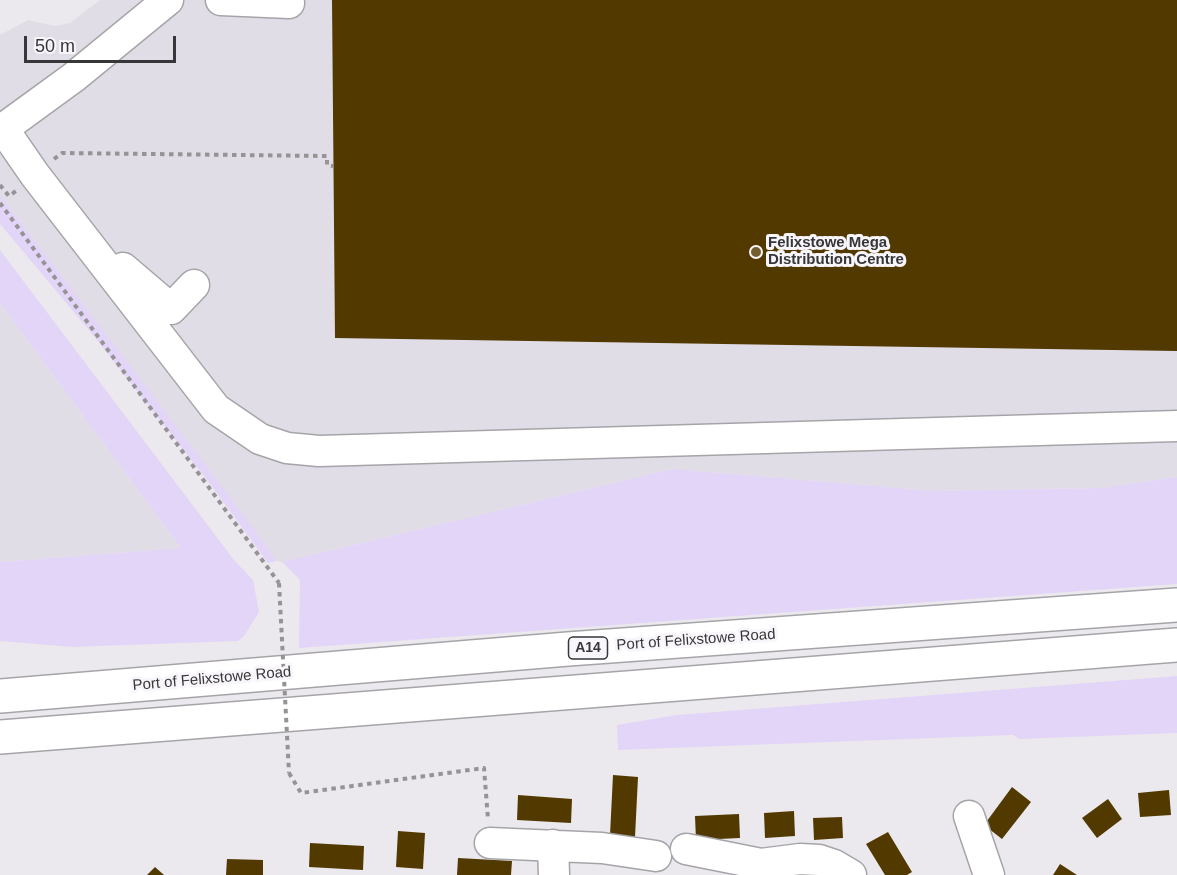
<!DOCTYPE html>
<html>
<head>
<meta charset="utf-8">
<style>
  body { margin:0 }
  #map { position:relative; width:1177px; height:875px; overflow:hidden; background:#ebe9ed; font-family:Arial,sans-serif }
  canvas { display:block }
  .scale { position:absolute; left:24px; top:36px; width:152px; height:27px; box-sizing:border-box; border:3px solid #373638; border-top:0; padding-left:8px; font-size:18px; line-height:21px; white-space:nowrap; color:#373638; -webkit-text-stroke:4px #f8f6fa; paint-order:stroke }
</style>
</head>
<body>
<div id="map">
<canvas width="1177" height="875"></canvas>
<div class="scale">50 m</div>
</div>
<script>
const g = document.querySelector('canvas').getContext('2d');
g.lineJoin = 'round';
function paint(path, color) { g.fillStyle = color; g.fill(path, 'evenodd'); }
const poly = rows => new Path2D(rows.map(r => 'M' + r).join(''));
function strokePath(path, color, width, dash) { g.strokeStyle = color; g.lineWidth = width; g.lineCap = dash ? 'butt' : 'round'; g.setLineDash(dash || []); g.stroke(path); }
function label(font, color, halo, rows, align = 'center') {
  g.font = font + ' Arial,sans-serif'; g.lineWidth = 6; g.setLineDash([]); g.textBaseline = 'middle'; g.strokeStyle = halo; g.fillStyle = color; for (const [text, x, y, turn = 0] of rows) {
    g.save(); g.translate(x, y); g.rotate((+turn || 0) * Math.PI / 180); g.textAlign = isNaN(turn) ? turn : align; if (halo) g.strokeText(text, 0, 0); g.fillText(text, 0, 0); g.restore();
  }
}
paint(poly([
  [100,0,1177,0,1177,477,1103,488,933,491,673,469,282,562,277,561,0,195,0,35,28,20,55,26,70,23],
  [0,303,181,548,0,562]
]), '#e1dde7');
paint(poly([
  [0,195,233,501,277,561,268,563,208,481,93,335,0,224],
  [0,250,234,560,253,580,259,612,244,636,238,641,72,647,0,641,0,562,181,548,0,303],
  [673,469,934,491,1103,488,1177,477,1177,584,299,648,300,580,282,562],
  [1177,676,1177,733,1019,739,1013,735,618,750,617,725,677,715]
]), '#e3d5f7');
paint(poly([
  [332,0,1177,0,1177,351,335,338],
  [613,775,638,777,635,837,610,835],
  [1012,787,1031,802,1002,839,984,825],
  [1169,790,1171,815,1140,817,1138,793],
  [518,795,572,799,571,823,517,820],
  [1108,799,1122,819,1097,838,1082,818],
  [794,811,795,836,765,838,764,813],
  [739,814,740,838,696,840,695,816],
  [842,817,843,838,814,840,813,818],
  [398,831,425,833,423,869,396,867],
  [888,832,912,872,907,875,885,875,866,844],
  [310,843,364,846,363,870,309,867],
  [458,858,512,861,511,875,457,875],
  [227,859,263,860,263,875,226,875],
  [1060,864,1077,875,1053,875],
  [155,867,164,875,147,875]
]), '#513900');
const minor = poly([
  [221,0,289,3],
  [4,130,35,175,216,409,260,439,287,448,319,451,1177,426],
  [0,131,74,77,168,0],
  [123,268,171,309,194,285],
  [969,816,989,875],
  [490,843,602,848,656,856],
  [553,845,554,875],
  [686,849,761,864],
  [759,875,761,864,800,859,819,860,834,865,851,875]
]);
const highway = poly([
  [0,696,568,649,1177,605],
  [0,737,1177,645]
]);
strokePath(minor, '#a5a4a8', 33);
strokePath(highway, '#a5a4a8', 36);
strokePath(poly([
  [54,159,62,153,327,156,327,165,333,166],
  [0,185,9,196,16,191],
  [0,203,279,583],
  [289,773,301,793,484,768,488,819]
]), '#959396', 4, [4.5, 4.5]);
strokePath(minor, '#fff', 30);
strokePath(highway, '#fff', 33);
strokePath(poly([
  [279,583,289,773]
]), '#959396', 4, [4.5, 4.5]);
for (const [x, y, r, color] of [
  [756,252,6,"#755e2e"]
]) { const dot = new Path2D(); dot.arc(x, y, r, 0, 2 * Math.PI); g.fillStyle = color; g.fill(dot); strokePath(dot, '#f8f6fa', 2); }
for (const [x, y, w] of [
  [588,648,39]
]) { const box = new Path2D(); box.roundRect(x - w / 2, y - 11, w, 22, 4.5); g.fillStyle = '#f8f6fa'; g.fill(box); strokePath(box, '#373638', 1.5); }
label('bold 14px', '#373638', null, [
  ["A14",588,648]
]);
label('bold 15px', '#373638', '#f8f6fa', [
  ["Felixstowe Mega",768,243],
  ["Distribution Centre",768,260]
], 'left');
label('15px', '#373638', '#f8f6fa', [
  ["Port of Felixstowe Road",696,640,-4],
  ["Port of Felixstowe Road",212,679,-5]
]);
</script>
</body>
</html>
